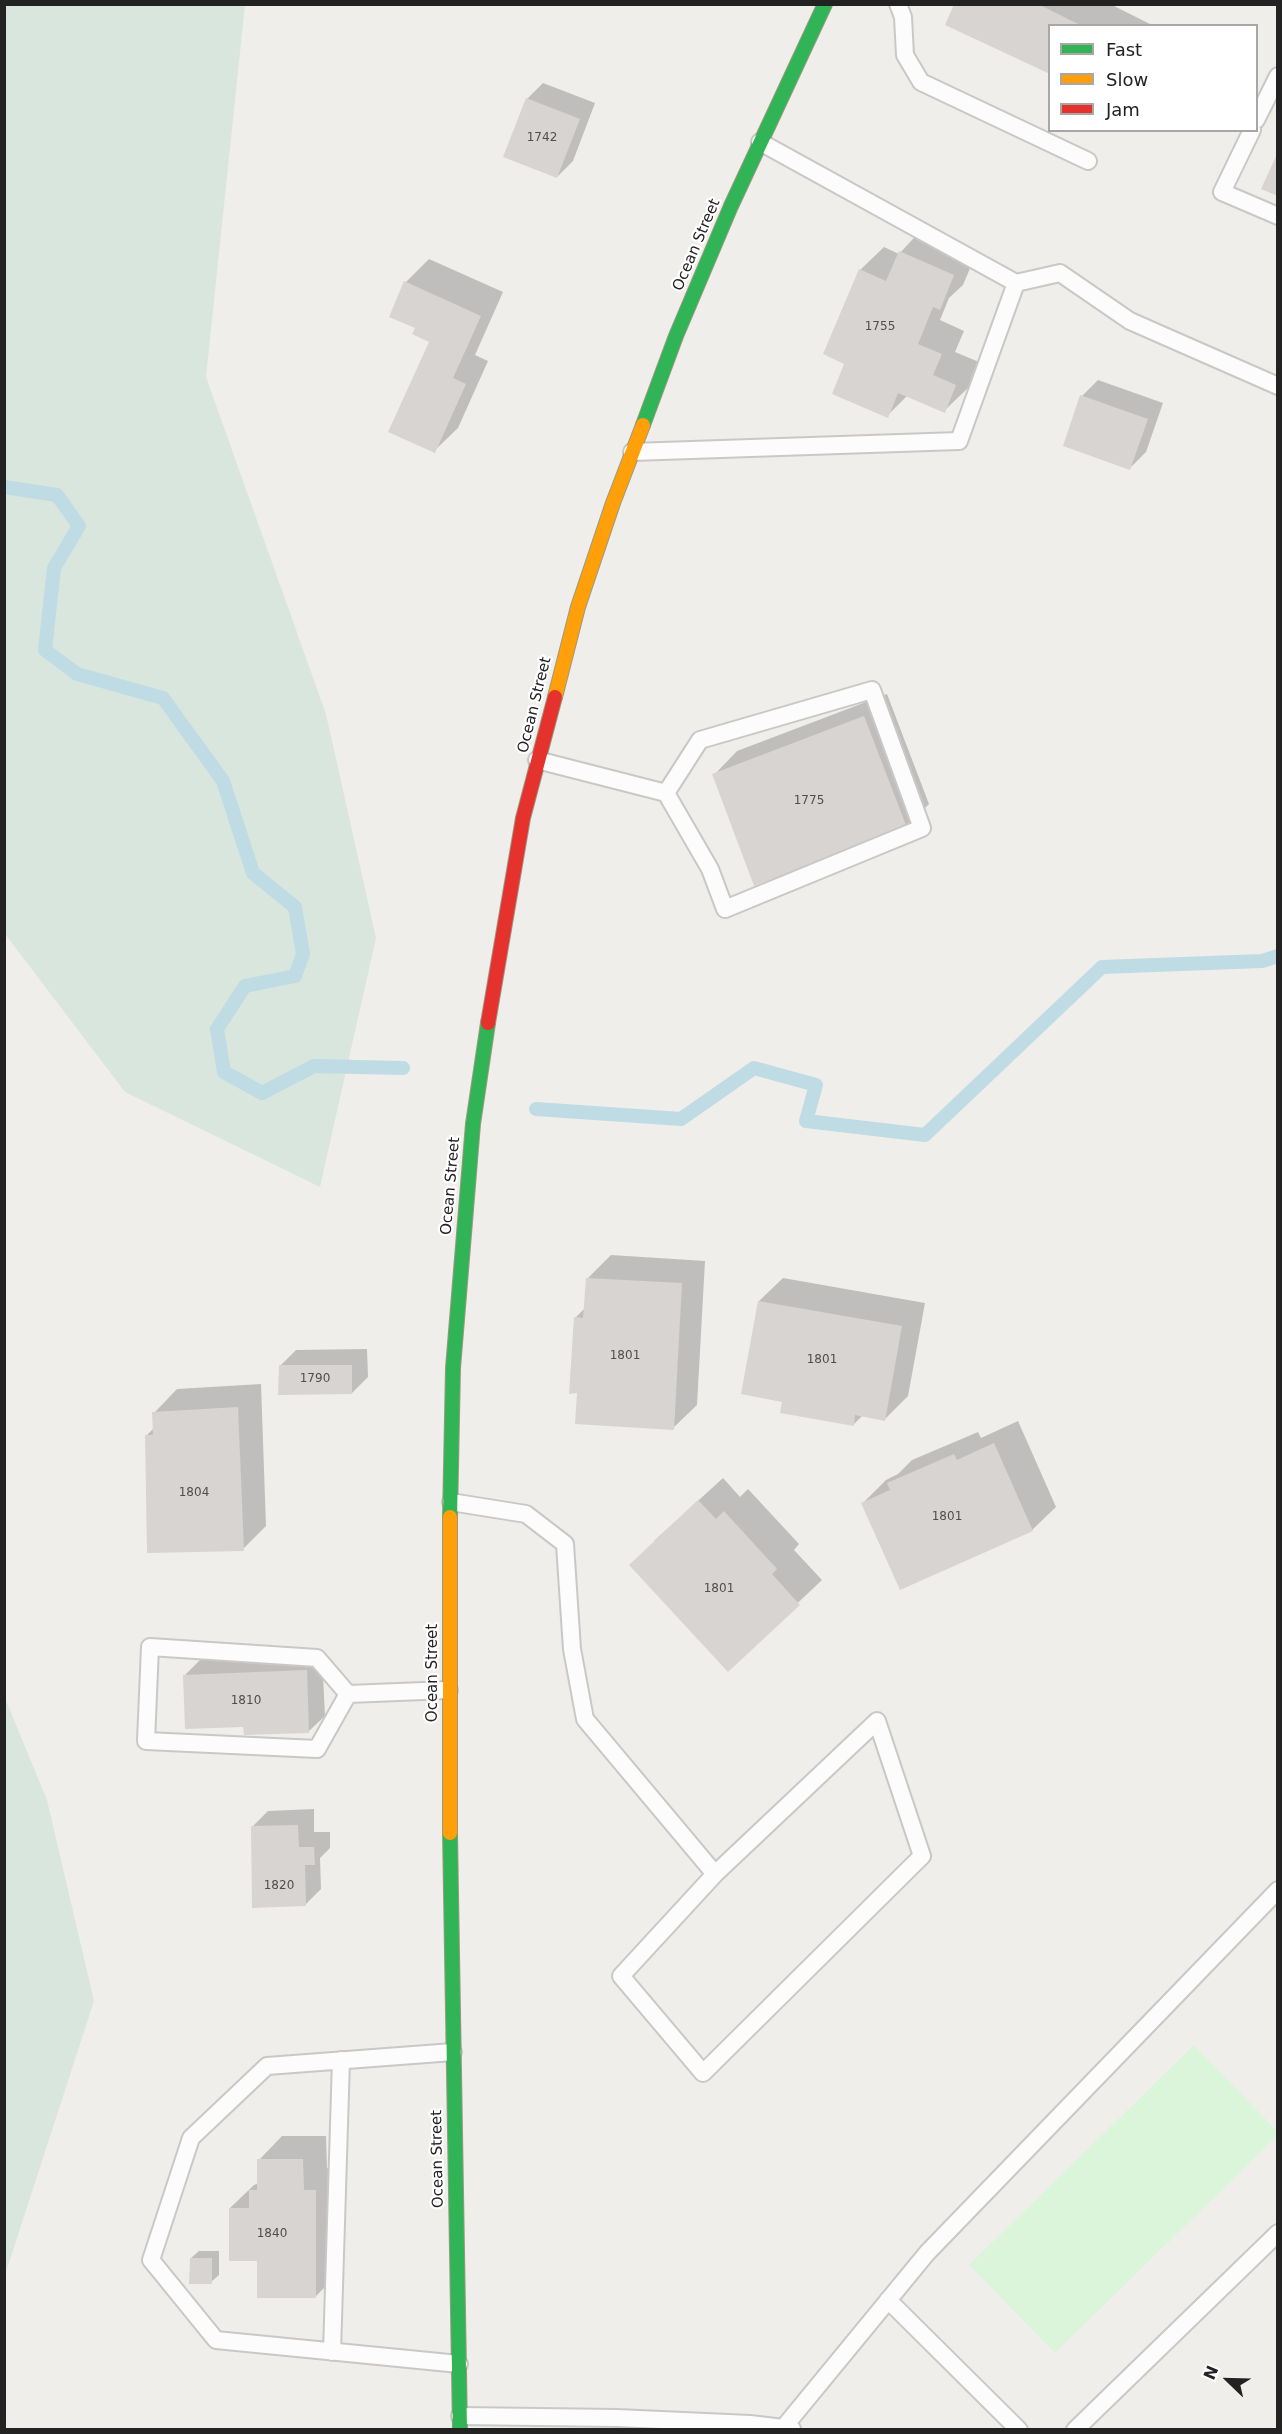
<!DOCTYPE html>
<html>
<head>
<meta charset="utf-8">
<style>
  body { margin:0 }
  #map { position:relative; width:1282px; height:2434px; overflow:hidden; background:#f0eeeb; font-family:"DejaVu Sans",sans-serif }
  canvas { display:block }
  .frame { position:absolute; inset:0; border:6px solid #222; pointer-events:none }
  .legend { position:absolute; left:1048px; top:24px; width:210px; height:108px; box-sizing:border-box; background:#fff; border:2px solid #a7a7a7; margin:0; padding:8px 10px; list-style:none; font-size:18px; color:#222 }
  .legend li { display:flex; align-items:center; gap:12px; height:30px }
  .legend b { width:30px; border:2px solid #a7a7a7 }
  .north { position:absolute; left:1198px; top:2350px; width:60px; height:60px; -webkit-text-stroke:4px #fff; paint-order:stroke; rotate:293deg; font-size:16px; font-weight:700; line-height:24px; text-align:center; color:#222 }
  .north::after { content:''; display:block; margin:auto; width:21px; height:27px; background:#222; clip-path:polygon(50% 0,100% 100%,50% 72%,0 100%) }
</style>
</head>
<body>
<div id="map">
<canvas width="1282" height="2434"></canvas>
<div class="frame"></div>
<ul class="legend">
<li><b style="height:8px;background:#30b455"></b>Fast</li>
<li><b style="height:8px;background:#ff9f0a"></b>Slow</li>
<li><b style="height:8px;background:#e5322d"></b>Jam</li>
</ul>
<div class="north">N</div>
</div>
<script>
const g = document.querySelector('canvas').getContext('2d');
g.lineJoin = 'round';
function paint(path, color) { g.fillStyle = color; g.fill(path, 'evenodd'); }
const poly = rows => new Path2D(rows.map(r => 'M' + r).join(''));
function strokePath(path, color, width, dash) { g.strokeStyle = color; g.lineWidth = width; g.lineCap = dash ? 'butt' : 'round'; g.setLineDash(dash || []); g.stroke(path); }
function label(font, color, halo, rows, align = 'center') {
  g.font = font + ' "DejaVu Sans",sans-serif'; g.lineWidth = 4.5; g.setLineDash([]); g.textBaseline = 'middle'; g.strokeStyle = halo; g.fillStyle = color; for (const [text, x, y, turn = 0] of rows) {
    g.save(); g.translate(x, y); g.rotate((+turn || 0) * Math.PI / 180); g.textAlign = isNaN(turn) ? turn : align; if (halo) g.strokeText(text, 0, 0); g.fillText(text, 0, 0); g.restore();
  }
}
paint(poly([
  [5,4,245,5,206,377,326,714,376,938,320,1187,125,1092,5,934],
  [5,1698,47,1800,94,2001,5,2275]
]), '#d9e6de');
paint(poly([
  [1194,2045,1277,2131,1277,2136,1055,2353,969,2265]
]), '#daf5da');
paint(poly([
  [956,4,1110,4,1154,26,1050,26],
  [543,83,595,103,573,161,557,177,527,99],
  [923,228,977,252,963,285,949,298,940,320,964,331,955,352,979,362,968,388,944,411,908,395,887,416,846,363,860,270,884,247,899,254],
  [429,259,503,292,475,355,488,361,458,428,434,451,431,341,417,328,406,282],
  [1098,380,1163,403,1146,452,1130,468,1082,396],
  [887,694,929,804,906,827,714,775,737,751],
  [611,1255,705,1261,697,1405,673,1428,578,1392,575,1318,586,1307,587,1279],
  [783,1278,925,1303,908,1396,885,1419,863,1415,853,1425,784,1401,759,1301],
  [367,1349,368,1377,352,1393,280,1366,296,1350],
  [261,1384,266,1526,243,1549,146,1436,154,1428,154,1413,177,1389],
  [1018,1421,1056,1507,1032,1530,863,1503,886,1480,898,1474,912,1460,978,1432,981,1438],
  [723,1478,740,1497,748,1489,799,1544,794,1550,822,1580,728,1669,654,1541],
  [322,1655,325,1716,309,1731,245,1726,185,1675,201,1659],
  [314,1809,314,1832,330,1832,330,1848,320,1858,321,1889,305,1905,252,1827,268,1811],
  [282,2136,326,2136,327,2168,338,2167,339,2273,315,2297,258,2260,230,2208,254,2185,259,2183,259,2160],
  [199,2251,219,2251,219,2275,211,2282,191,2258]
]), '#0003');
strokePath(poly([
  [4,487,57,495,79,526,54,568,45,650,77,674,163,698,223,781,253,873,295,907,303,954,295,976,245,986,217,1029,224,1072,262,1093,314,1066,403,1068],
  [536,1109,681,1119,754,1068,816,1085,806,1121,925,1135,1102,967,1262,961,1278,956]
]), '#bfdbe3', 14);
paint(poly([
  [954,4,1038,4,1082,26,1050,26,1050,74,945,25],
  [526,98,580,119,557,178,503,157],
  [1278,152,1278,196,1261,189],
  [899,251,954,275,940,310,933,307,918,344,942,354,933,375,956,385,945,413,898,393,888,418,832,394,844,364,823,354,859,269,886,281],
  [404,281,481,316,453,378,466,384,435,453,388,432,429,342,412,334,415,328,389,317],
  [1080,395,1148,419,1130,470,1063,446],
  [864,716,907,828,754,886,712,774],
  [586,1278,682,1283,674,1430,575,1424,577,1393,569,1394,574,1317,583,1318],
  [758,1301,902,1326,885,1421,855,1415,854,1426,780,1413,782,1402,741,1394],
  [279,1365,352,1365,352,1394,278,1395],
  [238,1407,244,1551,147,1553,145,1435,153,1435,152,1412],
  [994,1443,1033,1531,900,1590,861,1503,890,1490,887,1483,954,1454,957,1460],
  [698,1500,716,1519,724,1511,777,1569,772,1574,800,1605,728,1672,629,1565],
  [307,1670,309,1733,244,1735,243,1727,185,1729,183,1675],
  [298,1825,299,1847,314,1847,315,1865,305,1865,306,1906,252,1908,251,1826],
  [257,2159,303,2159,304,2190,316,2190,316,2298,257,2298,257,2261,229,2261,229,2208,249,2208,249,2190,257,2190],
  [190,2258,212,2258,212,2284,189,2284]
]), '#d7d4d2');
const lane = poly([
  [898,4,903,17,905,55,921,82,1088,161],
  [1256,120,1278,76],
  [1252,130,1222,192,1278,216],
  [1016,283,1060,273,1130,321,1278,386],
  [632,452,959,441,1016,283,760,142],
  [537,760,666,793,700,740,872,690,922,828,725,909,710,869,666,793],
  [451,1502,526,1514,565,1544,572,1649,585,1719,715,1874,877,1721,922,1856,703,2073,621,1976,715,1874],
  [150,1647,317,1658,348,1694,317,1749,146,1741,150,1647],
  [348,1694,449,1690],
  [453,2052,267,2066,191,2138,151,2260,216,2340,459,2364],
  [888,2300,1019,2430],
  [332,2352,341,2060],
  [460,2416,617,2418,750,2424,792,2429],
  [784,2427,927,2253,1278,1890],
  [1075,2430,1278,2233]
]);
const fast = poly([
  [643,425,676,336,731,206,825,4],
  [450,1517,453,1368,473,1124,488,1023],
  [450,1833,460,2430]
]);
const slow = poly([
  [555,697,578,607,613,503,643,425],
  [450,1833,450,1517]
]);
const jam = poly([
  [488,1023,523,818,555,697]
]);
strokePath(lane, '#c9c8c7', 20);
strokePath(fast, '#999a82', 16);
strokePath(slow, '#999a82', 16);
strokePath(jam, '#999a82', 16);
strokePath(lane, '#fdfcfc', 16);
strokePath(fast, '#30b455', 14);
strokePath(slow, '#ff9f0a', 14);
strokePath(jam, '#e5322d', 14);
label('12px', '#4f4e4e', null, [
  ["1742",542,138],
  ["1755",880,327],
  ["1775",809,801],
  ["1801",625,1356],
  ["1801",822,1360],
  ["1790",315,1379],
  ["1804",194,1493],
  ["1801",947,1517],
  ["1801",719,1589],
  ["1810",246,1701],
  ["1820",279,1886],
  ["1840",272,2234]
]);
label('15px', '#222', '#fff', [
  ["Ocean Street",697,245,-67],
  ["Ocean Street",535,705,-76],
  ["Ocean Street",451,1186,-85],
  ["Ocean Street",433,1673,-90],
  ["Ocean Street",438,2159,-91]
]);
</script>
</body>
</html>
